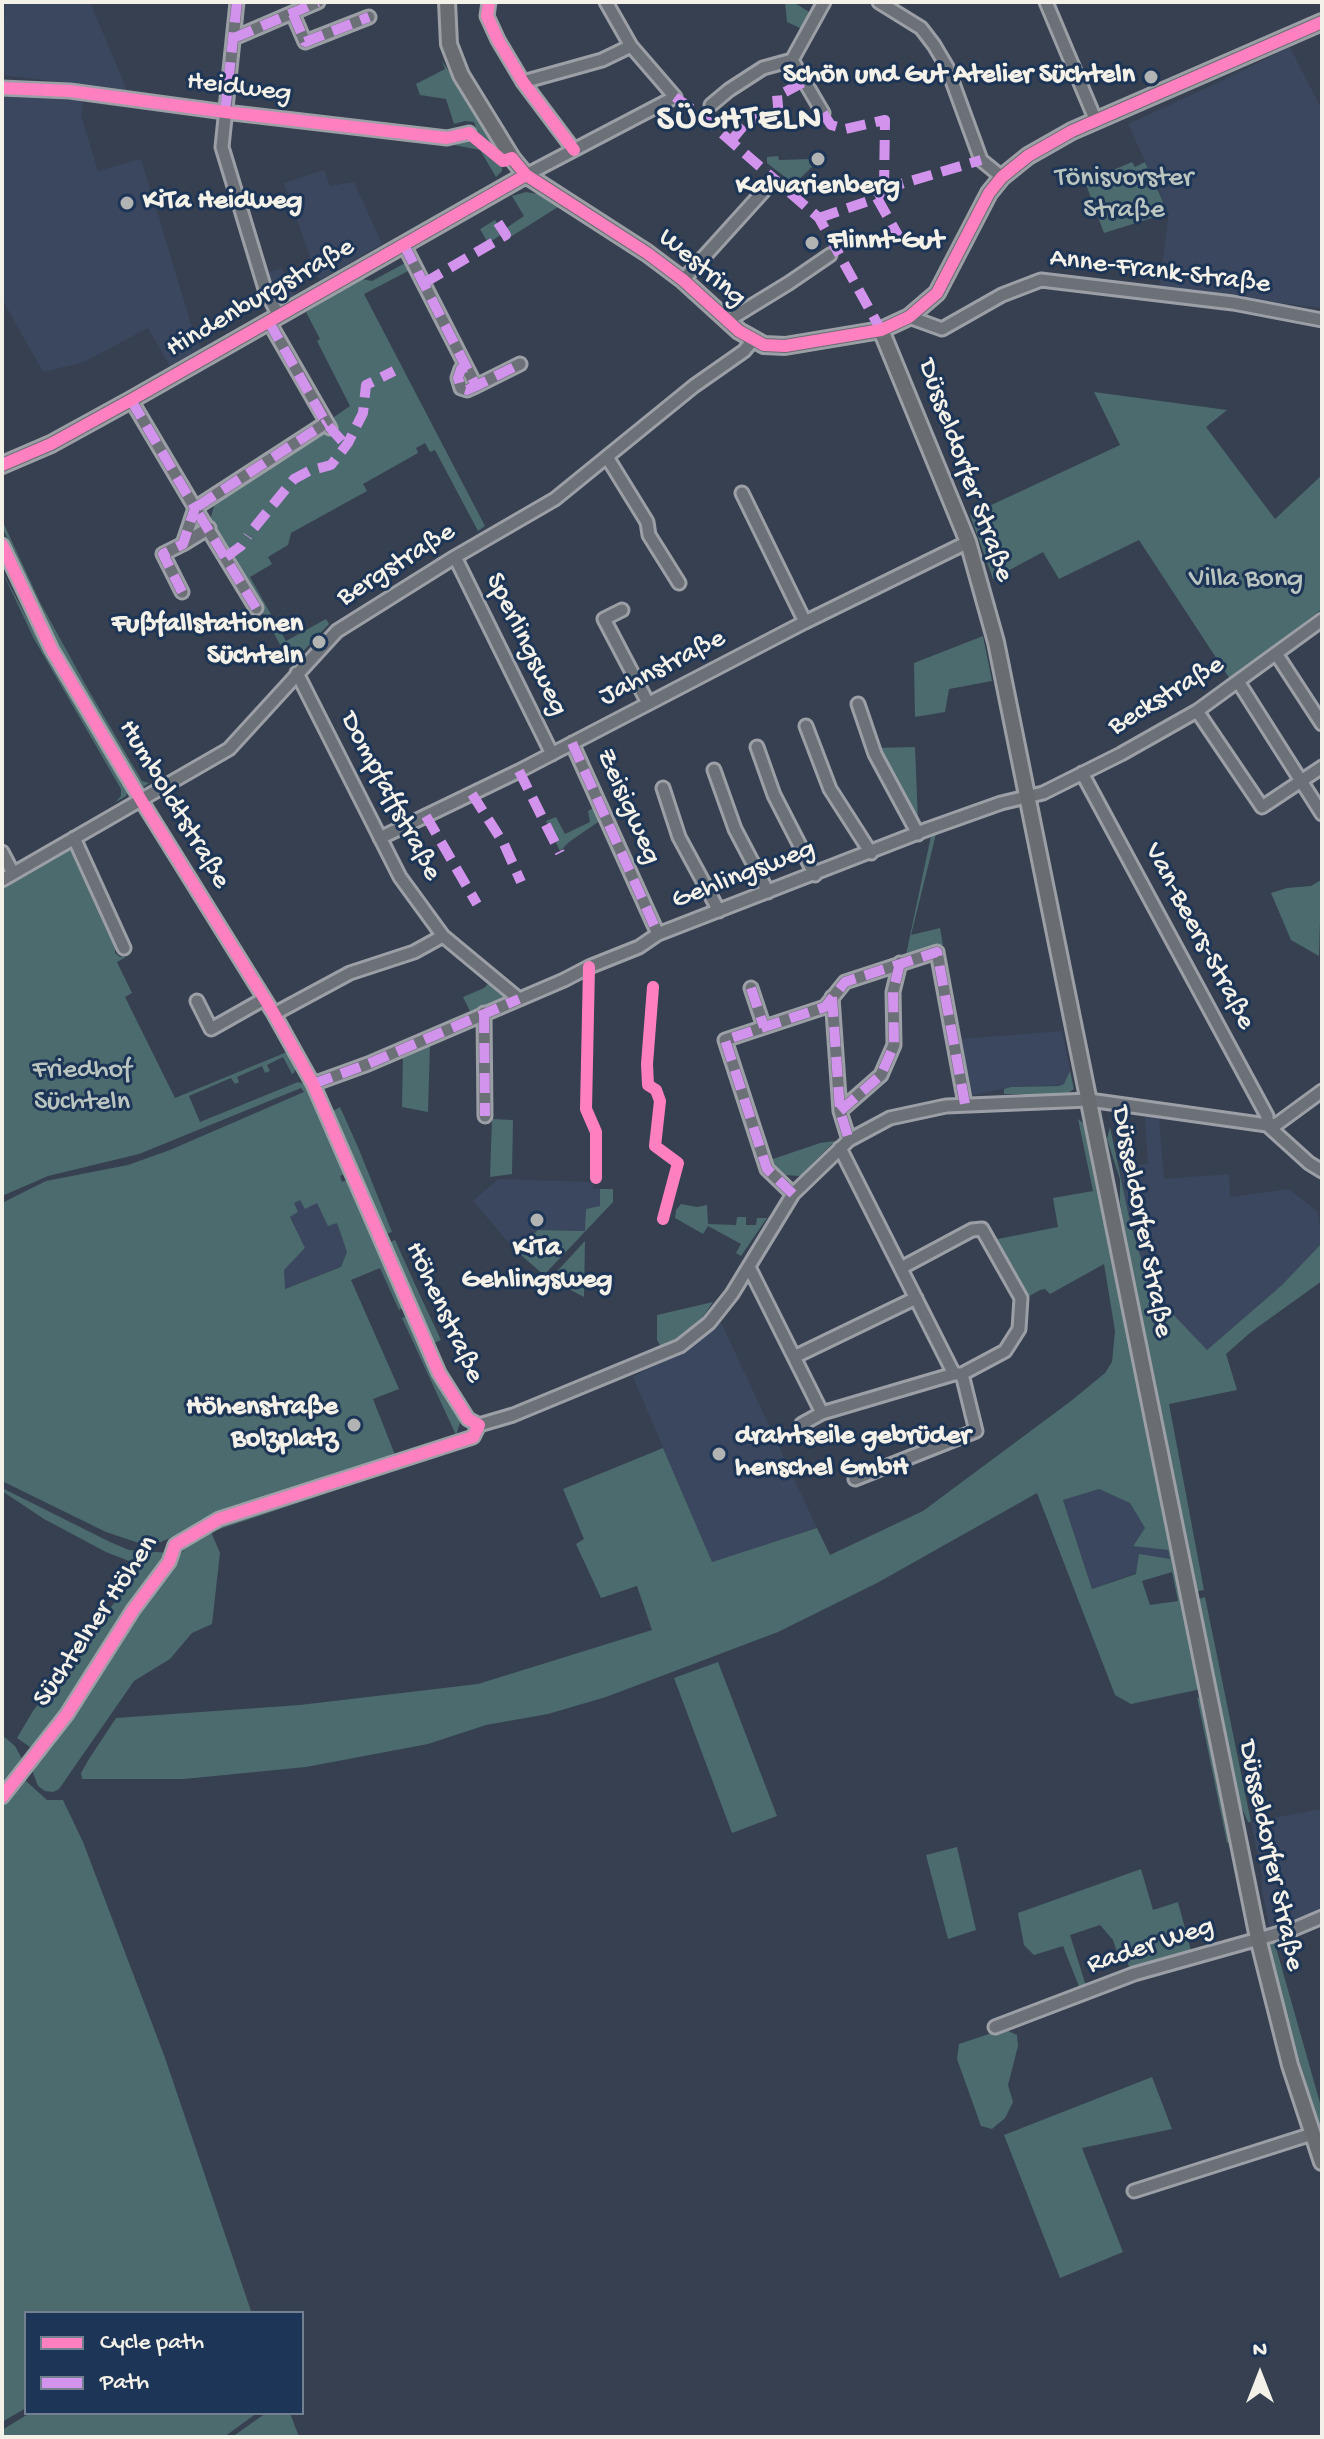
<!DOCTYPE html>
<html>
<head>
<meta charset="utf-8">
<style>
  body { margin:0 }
  #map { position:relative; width:1324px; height:2439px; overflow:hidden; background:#364050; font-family:"Gochi Hand",sans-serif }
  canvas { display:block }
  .frame { position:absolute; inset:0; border:4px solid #f4f1e8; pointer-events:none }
  .legend { position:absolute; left:24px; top:2311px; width:280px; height:104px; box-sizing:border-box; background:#1d3557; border:2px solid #738091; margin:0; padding:10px 14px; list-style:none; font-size:24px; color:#f4f1e8 }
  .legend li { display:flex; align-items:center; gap:16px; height:40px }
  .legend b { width:40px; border:2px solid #738091 }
  .north { position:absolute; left:1220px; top:2335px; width:80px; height:80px; -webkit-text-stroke:6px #1d3557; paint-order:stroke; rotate:0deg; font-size:22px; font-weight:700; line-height:32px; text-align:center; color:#f4f1e8 }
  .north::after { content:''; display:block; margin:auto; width:28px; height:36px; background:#f4f1e8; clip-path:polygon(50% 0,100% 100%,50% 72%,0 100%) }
</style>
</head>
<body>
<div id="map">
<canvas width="1324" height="2439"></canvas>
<div class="frame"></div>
<ul class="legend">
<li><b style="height:10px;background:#ff80c0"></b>Cycle path</li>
<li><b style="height:10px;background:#d193ec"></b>Path</li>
</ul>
<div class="north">N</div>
</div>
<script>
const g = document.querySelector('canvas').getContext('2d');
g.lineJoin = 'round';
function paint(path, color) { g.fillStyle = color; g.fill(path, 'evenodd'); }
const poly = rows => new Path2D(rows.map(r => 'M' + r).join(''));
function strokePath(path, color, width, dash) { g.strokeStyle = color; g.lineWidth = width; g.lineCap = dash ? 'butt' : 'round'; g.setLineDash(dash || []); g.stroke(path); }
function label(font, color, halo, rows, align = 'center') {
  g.font = font + ' "Gochi Hand",sans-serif'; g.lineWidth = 6; g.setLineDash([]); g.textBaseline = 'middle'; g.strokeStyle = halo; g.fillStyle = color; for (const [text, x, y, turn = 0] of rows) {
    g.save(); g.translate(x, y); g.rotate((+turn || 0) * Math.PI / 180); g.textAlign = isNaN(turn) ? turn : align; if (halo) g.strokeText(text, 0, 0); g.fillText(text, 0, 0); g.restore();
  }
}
paint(poly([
  [5,2,90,2,127,90,2,75],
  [1290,47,1322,110,1322,308,1159,288,1169,213,1128,124,1215,84],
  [2,94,84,98,81,115,98,171,141,159,195,337,202,349,170,366,148,328,84,362,43,372,2,299],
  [324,170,330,186,354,182,382,244,320,280,314,268,284,183],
  [282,268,294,296,287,301,278,298,266,273],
  [1062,1031,1070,1071,1064,1085,1011,1087,970,1096,960,1039],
  [1145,1116,1159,1117,1164,1179,1229,1174,1230,1197,1289,1189,1318,1212,1322,1243,1282,1285,1207,1350,1151,1291,1130,1222,1118,1167,1148,1164],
  [498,1179,593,1182,593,1189,600,1189,600,1207,586,1231,539,1230,515,1250,473,1201],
  [300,1200,317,1203,337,1222,347,1252,341,1267,284,1289,284,1270,305,1248,290,1216,294,1202],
  [719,1318,817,1528,712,1562,633,1377,685,1350],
  [1099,1489,1130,1503,1145,1528,1133,1545,1168,1550,1170,1560,1092,1589,1063,1500],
  [1322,1809,1322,1913,1298,1924,1273,1930,1269,1925,1262,1891,1261,1871,1251,1822]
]), '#3b475e');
paint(poly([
  [785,2,793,2,811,13,802,29,787,22],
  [442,61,478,114,502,164,502,171,496,177,480,150,454,145,478,134,474,122,465,121,454,124,446,99,420,95,416,84,445,69],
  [778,156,779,160,814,159,820,164,813,166,794,184,767,163,767,157],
  [1132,162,1135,167,1145,162,1168,213,1104,233,1084,179,1095,174,1097,177],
  [526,192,538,194,558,207,504,241,501,235,488,243,480,229,495,220,502,231,524,216,512,196],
  [407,262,410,270,364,294,485,526,478,531,435,450,430,452,425,443,416,448,418,453,363,484,367,491,291,533,288,545,268,557,272,564,250,577,286,641,326,619,329,624,291,664,210,520,216,499,350,406,317,341,320,339,306,312,362,279,372,281],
  [1094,392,1227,410,1206,427,1275,519,1322,475,1322,609,1230,679,1139,540,1059,579,1043,552,993,579,970,515,1120,445],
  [2,520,40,602,85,684,142,781,149,783,143,787,64,658,59,656,53,645,54,640,2,527],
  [2,571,41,644,47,646,53,656,52,663,128,790,126,796,116,802,121,796,121,789,34,639],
  [983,636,992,681,949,689,945,712,915,717,914,663],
  [915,747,918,822,913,817,876,748],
  [597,806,601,820,569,842,560,851,546,821,556,817,565,834,590,822,588,811],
  [936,834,911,935,940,928,943,945,906,955,931,836],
  [72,846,115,936,115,953,120,957,126,957,117,962,132,993,125,997,175,1098,287,1052,296,1068,294,1073,292,1074,283,1057,267,1065,270,1071,265,1073,262,1066,237,1077,239,1082,235,1084,231,1078,189,1096,200,1122,298,1082,305,1084,346,1173,340,1176,342,1182,349,1179,369,1226,373,1229,385,1256,385,1263,405,1307,399,1310,380,1268,351,1280,399,1389,373,1399,395,1455,195,1527,161,1542,139,1543,106,1532,2,1481,2,1203,46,1181,128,1165,170,1150,304,1092,301,1088,139,1154,48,1176,2,1196,2,887],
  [300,1200,305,1209,317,1203,328,1226,337,1223,347,1252,341,1267,285,1289,284,1270,305,1248,290,1217,298,1212,294,1203],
  [1321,880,1321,885,1319,956,1291,940,1271,893,1287,888,1311,886],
  [492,980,502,988,504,998,471,1013,463,997,484,988],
  [430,1043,428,1112,402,1107,403,1053],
  [1070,1071,1074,1089,1067,1094,1023,1097,1022,1094,1004,1094,1004,1089,1011,1087,1059,1086,1064,1084],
  [340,1107,358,1147,392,1232,382,1235,378,1226,380,1222,333,1111],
  [492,1119,513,1120,512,1174,490,1177],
  [1078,1119,1088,1127,1201,1689,1131,1704,1115,1695,1037,1493,877,1583,778,1632,606,1697,548,1714,486,1725,428,1744,306,1767,184,1779,82,1779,81,1773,89,1759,116,1718,300,1705,478,1684,652,1630,637,1586,601,1598,576,1544,584,1539,563,1489,663,1448,712,1562,817,1528,830,1555,923,1511,1071,1401,1105,1373,1112,1362,1115,1331,1104,1264,1050,1294,1045,1289,1040,1290,1024,1299,993,1240,1058,1227,1053,1198,1093,1191],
  [1099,1489,1130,1503,1145,1528,1133,1546,1168,1550,1170,1559,1139,1554,1136,1574,1092,1589,1063,1500],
  [1172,1572,1178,1601,1150,1605,1142,1581],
  [1110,1127,1130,1222,1151,1291,1207,1350,1282,1285,1322,1243,1322,1281,1251,1332,1226,1354,1237,1390,1169,1404,1204,1590,1194,1592,1133,1295,1120,1202,1120,1179,1107,1139],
  [835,1141,800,1176,784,1175,772,1168,770,1160,820,1143],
  [600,1189,613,1189,613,1202,544,1275,515,1250,538,1230,585,1231,586,1209,600,1206],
  [681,1204,697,1207,707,1205,708,1224,736,1225,737,1217,746,1217,746,1225,756,1225,757,1218,767,1218,741,1256,736,1253,741,1244,708,1226,703,1234,675,1218,676,1210],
  [395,1240,418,1291,441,1340,434,1343,394,1253,390,1252,386,1244],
  [585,1241,584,1297,550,1279],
  [713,1302,702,1318,662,1349,657,1340,657,1315],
  [409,1315,451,1403,459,1414,460,1423,456,1435,402,1318],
  [388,1469,394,1471,211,1532,220,1553,212,1624,192,1633,170,1659,134,1681,59,1789,53,1792,45,1791,38,1786,32,1770,36,1755,139,1605,192,1540,222,1523],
  [2,1488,110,1542,129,1550,169,1553,61,1716,33,1747,30,1747,17,1738,33,1711,142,1566,106,1552,44,1519,2,1491],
  [1205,1597,1251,1822,1248,1822,1241,1806,1196,1600],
  [718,1662,777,1816,732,1833,674,1678],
  [1197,1697,1206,1703,1232,1841,1227,1843],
  [2,1735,15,1746,22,1759,22,1765,2,1790],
  [25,1780,47,1800,63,1800,83,1842,164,2055,251,2311,26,2313,26,2408,2,2422,2,1804],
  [957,1847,976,1930,948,1939,926,1855],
  [1141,1869,1153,1910,1178,1902,1191,1951,1129,1967,1124,1950,1117,1952,1113,1940,1100,1925,1070,1935,1086,1986,1080,1989,1063,1946,1034,1955,1024,1945,1018,1913],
  [1297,1932,1302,1933,1275,1944,1322,2110,1322,2132,1292,2038,1268,1942],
  [1004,2029,1017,2035,1018,2046,1008,2085,1013,2102,1005,2118,992,2129,981,2126,957,2059,959,2044],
  [1152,2077,1172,2129,1082,2148,1123,2252,1060,2278,1004,2135],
  [30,2413,257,2413,224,2437,2,2437,2,2430],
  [266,2413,290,2413,299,2437,232,2437]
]), '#4c6b6e');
const minor = poly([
  [237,2,222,147,265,289,279,316],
  [489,2,487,16,498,40,523,82,574,150],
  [879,2,921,28,934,45,947,67,981,160,1002,177],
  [1046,2,1096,121],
  [293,14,305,42,369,17],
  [234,38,318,2],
  [523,82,602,60,631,46],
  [2,88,70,91,225,112,447,138,469,133],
  [711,105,729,90,763,68,792,60],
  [823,113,792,60,824,2],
  [526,175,675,97,631,46,606,2],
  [404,245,476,386,520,364],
  [683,280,769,185],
  [909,317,942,329,1002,295,1041,280,1233,303,1322,320],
  [727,321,789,283,830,255],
  [269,322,330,428],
  [466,367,461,369,458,378,461,388,467,390,476,386],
  [131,400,195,508,183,544,163,554,182,592],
  [607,457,647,522,649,535,679,583],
  [742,493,805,622],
  [183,544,209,528],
  [2,545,52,650,141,800,274,1014,313,1084,439,1373,468,1419,479,1425,513,1415,680,1346,709,1323,732,1294,793,1194,849,1140,890,1118,946,1106,1089,1100,1267,1125,1309,1163,1322,1171],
  [455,557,552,754],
  [256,608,195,508,326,423],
  [622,610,604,619,648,703],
  [1277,655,1322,724],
  [297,673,400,877,443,936,519,999],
  [1239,683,1322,814],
  [858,704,875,754,918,834],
  [1197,711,1262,807,1322,767],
  [806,726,830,789,871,853],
  [572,743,658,934],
  [757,747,774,795,815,875],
  [714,770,735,829,768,892],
  [1082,773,1267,1116,1267,1125,1277,1124,1322,1091],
  [663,788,679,837,719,911],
  [74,838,124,948],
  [380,838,519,771,805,622,968,542],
  [2,852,13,873],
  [2,880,229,749,337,631,455,557,555,499,694,386,744,351,753,340],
  [751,988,764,1027],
  [832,997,840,1111,849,1140],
  [197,1001,211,1029,264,999],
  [484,1013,485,1116],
  [274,1014,350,973,414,952,443,936],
  [313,1084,368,1064,564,980,589,967,639,947,658,934,928,829,1001,803,1043,793,1121,754,1197,711,1322,620],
  [840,1111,881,1075,894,1045,893,992,900,963],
  [840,1148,954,1374],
  [793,1194,767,1169,725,1040,825,1007,845,982,937,952,965,1104],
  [749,1267,822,1413],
  [794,1357,916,1298],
  [802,1424,822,1413,954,1374,962,1374,1005,1351,1019,1329,1021,1298,982,1229,972,1230,901,1268],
  [855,1479,976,1431,962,1374],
  [2,1797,67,1714,133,1610,169,1562,175,1545,219,1519,473,1437,479,1425],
  [995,2027,1134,1974,1294,1929,1322,1917],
  [1134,2191,1312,2134]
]);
const major = poly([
  [447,2,449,44,461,75,512,158,526,175,647,253,683,280,739,331,764,345,785,346,881,330,909,317,937,293,989,193,1002,177,1028,156,1072,131,1322,22],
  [881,330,968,542,996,642,1258,1938,1290,2065,1322,2162],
  [2,465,51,444,131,400,526,175]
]);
strokePath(minor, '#9ca0a6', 17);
strokePath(major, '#9ca0a6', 20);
strokePath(minor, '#6c7077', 11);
strokePath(major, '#696d72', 14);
strokePath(poly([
  [293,14,305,42,369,17],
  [234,38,318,2],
  [785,92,804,82],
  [675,97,703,117,819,218,881,330],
  [225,112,237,2],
  [823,113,831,125,845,129,885,120,884,189],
  [731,141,749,119,779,117,777,95,781,94],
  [884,189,981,160],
  [877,198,899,237],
  [819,218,877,198,884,189],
  [404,245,476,386,520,364],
  [424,283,506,235,495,218],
  [269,322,326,423,342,441,348,443],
  [466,367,461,369,458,378,461,388,467,390,476,386],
  [131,400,195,508,183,544,163,554,182,592],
  [254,528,294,479,309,471,331,465,348,443,363,413,366,385,394,371],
  [226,557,241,546,248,536],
  [256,608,195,508,326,423],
  [572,743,658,934],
  [519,771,560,853],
  [472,794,504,844,521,882],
  [426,816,477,904],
  [751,988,764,1027],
  [832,997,840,1111,849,1140],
  [484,1013,485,1116],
  [313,1084,368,1064,519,999],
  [840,1111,881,1075,894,1045,893,992,900,963],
  [793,1194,767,1169,725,1040,825,1007,845,982,937,952,965,1104]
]), '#d193ec', 10, [20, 10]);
strokePath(poly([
  [489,2,487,16,498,40,523,82,574,150],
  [2,88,70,91,225,112,447,138,469,133,503,161,512,158,526,175,647,253,683,280,739,331,764,345,785,346,881,330,909,317,937,293,989,193,1002,177,1028,156,1072,131,1322,22],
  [2,465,51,444,131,400,526,175],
  [2,545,52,650,141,800,274,1014,313,1084,439,1373,468,1419,479,1425,473,1437,219,1519,175,1545,169,1562,133,1610,67,1714,2,1797],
  [589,967,586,1109,596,1132,596,1178],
  [653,987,647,1064,648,1085,656,1090,660,1101,655,1146,678,1163,663,1219]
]), '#ff80c0', 12);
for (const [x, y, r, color] of [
  [1151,77,8,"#b2b3b3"],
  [818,159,8,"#b2b3b3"],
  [127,203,8,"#b2b3b3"],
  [812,243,8,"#b2b3b3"],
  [319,642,8,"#b2b3b3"],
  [537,1220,8,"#b2b3b3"],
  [354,1425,8,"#b2b3b3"],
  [719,1454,8,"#b2b3b3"]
]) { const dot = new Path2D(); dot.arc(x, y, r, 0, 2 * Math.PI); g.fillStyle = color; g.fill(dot); strokePath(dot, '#1d3557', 3); }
label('bold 28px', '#f4f1e8', '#1d3557', [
  ["Schön und Gut Atelier Süchteln",1135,77],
  ["Kalvarienberg",818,188,"center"],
  ["KiTa Heidweg",143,203,"left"],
  ["Flinnt-Gut",828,243,"left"],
  ["Fußfallstationen",303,626],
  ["Süchteln",303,658],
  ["KiTa",537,1250,"center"],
  ["Gehlingsweg",537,1282,"center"],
  ["Höhenstraße",338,1409],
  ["Bolzplatz",338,1441],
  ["drahtseile gebrüder",735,1438,"left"],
  ["henschel GmbH",735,1470,"left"]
], 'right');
label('28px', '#f4f1e8', '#1d3557', [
  ["Heidweg",239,89,7],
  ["Westring",701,269,40],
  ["Anne-Frank-Straße",1160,273,7],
  ["Hindenburgstraße",261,299,-30],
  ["Düsseldorfer Straße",964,471,70],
  ["Bergstraße",397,566,-32],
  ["Sperlingsweg",525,645,64],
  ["Jahnstraße",663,669,-27],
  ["Beckstraße",1167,697,-31],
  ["Dompfaffstraße",389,797,62],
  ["Humboldtstraße",173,805,59],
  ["Zeisigweg",627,807,66],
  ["Gehlingsweg",744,876,-21],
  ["Van-Beers-Straße",1198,937,62],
  ["Düsseldorfer Straße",1140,1222,79],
  ["Höhenstraße",443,1313,65],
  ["Süchtelner Höhen",97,1622,-56],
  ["Düsseldorfer Straße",1269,1856,78],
  ["Rader Weg",1151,1947,-18]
]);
label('28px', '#bac5bf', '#1d3557', [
  ["Tönisvorster",1124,180],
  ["Straße",1124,212],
  ["Villa Bong",1246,581],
  ["Friedhof",82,1072],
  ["Süchteln",82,1104]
]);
g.letterSpacing = '2px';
label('bold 36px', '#f4f1e8', '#1d3557', [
  ["SÜCHTELN",740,121]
]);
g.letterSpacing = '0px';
</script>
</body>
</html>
